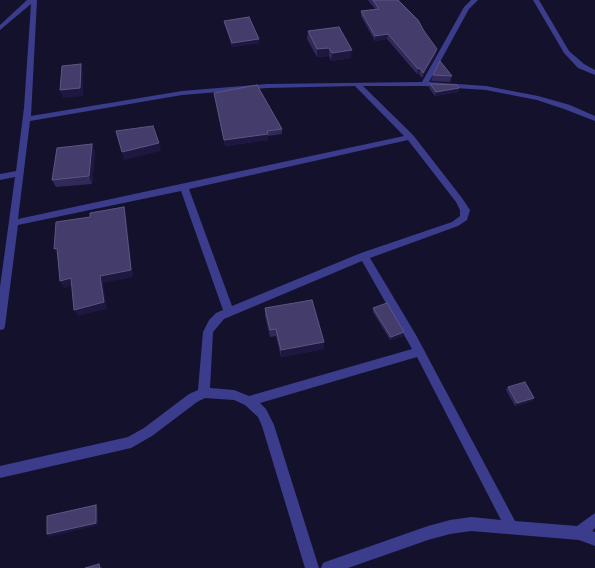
<!DOCTYPE html>
<html>
<head>
<meta charset="utf-8">
<style>
  body { margin:0 }
  canvas { display:block; background:#14112c }
</style>
</head>
<body>
<canvas width="595" height="568"></canvas>
<script>
const g = document.querySelector('canvas').getContext('2d');
g.lineJoin = 'round';
const poly = rows => new Path2D(rows.map(r => 'M' + r).join(''));
function paint(path, color) { g.fillStyle = color; g.fill(path, 'evenodd'); }
function strokePath(path, color, width, dash) { g.strokeStyle = color; g.lineWidth = width; g.lineCap = dash ? 'butt' : 'round'; g.setLineDash(dash || []); g.stroke(path); }
paint(poly([
  [27,0,37,0,31,116,182,91,267,84,422,82,464,7,471,0,478,0,469,9,429,82,486,86,538,96,570,105,595,116,595,121,564,109,537,100,486,90,424,86,363,86,413,135,462,198,470,210,467,220,458,226,370,258,416,335,515,521,577,526,595,513,595,528,592,531,595,532,595,546,579,540,471,531,450,534,428,540,348,568,321,568,323,563,328,561,428,526,450,520,471,517,501,520,417,357,260,403,266,409,274,425,319,568,305,568,262,426,258,417,245,405,234,400,205,398,197,402,152,436,131,448,0,478,0,466,128,437,144,428,189,394,198,390,203,332,209,320,216,313,223,310,181,191,18,225,5,326,4,329,0,330,0,287,15,177,0,180,0,174,16,171,24,108,31,4,0,30,0,25,27,0],
  [355,86,404,136,18,219,30,121,182,95,267,88,355,86],
  [408,140,456,202,460,210,460,216,452,222,361,253,232,306,189,189,408,140],
  [362,261,412,349,249,396,234,390,210,388,213,332,224,319,362,261],
  [533,0,539,0,569,51,584,64,595,70,595,75,578,68,564,53,533,0]
]), '#3b3c8c');
paint(poly([
  [368,0,398,0,436,54,422,78,419,74,417,74,387,39,375,41,361,16,361,11,375,9],
  [224,21,259,43,232,47,225,25],
  [308,31,351,58,331,61,329,56,317,57,307,39],
  [433,75,452,76,450,82,431,81],
  [430,84,459,88,458,92,435,96,429,88],
  [214,93,282,129,282,134,268,136,268,140,225,146],
  [92,144,95,152,92,184,56,187,52,180],
  [265,308,324,342,324,349,281,357,276,336,270,337,265,316],
  [373,308,403,336,390,340,373,312],
  [508,387,534,398,532,401,515,406,506,390]
]), '#312959');
paint(poly([
  [388,34,387,39,375,41,375,36],
  [259,39,259,43,232,47,232,43],
  [329,48,329,56,317,57,317,49],
  [437,49,436,54,422,78,423,73],
  [352,50,351,58,331,61,332,53],
  [81,64,83,72,83,96,63,98,60,90],
  [420,68,419,74,417,74,418,69],
  [459,88,458,92,435,96,436,92],
  [268,134,268,140,225,146,224,140],
  [159,143,161,151,124,160,122,152],
  [92,144,95,152,92,184,89,176],
  [124,207,126,215,133,277,103,283,107,309,78,316,74,310,100,276],
  [57,248,58,256,54,249],
  [71,278,74,285,64,288,60,281],
  [404,332,403,336,390,340,391,337],
  [324,342,324,349,281,357,281,350],
  [534,398,532,401,515,406,517,403],
  [96,505,98,508,98,525,49,537,47,534],
  [99,564,103,568,100,568]
]), '#1e1840');
const building = poly([
  [373,0,398,0,418,20,424,31,437,49,423,73,420,68,418,69,388,34,375,36,361,11,379,9,373,0],
  [249,17,259,39,232,43,224,21,249,17],
  [339,27,352,50,332,53,329,48,317,49,308,31,339,27],
  [440,61,452,76,433,75,440,61],
  [81,64,80,88,60,90,62,66,81,64],
  [430,84,457,85,459,88,436,92,430,84],
  [257,85,282,129,267,131,268,134,224,140,214,93,257,85],
  [153,126,159,143,122,152,116,131,153,126],
  [92,144,89,176,52,180,57,148,92,144],
  [124,207,131,270,100,276,104,302,74,310,71,278,60,281,57,248,54,249,56,222,90,217,90,213,124,207],
  [312,300,324,342,281,350,276,329,270,330,265,308,312,300],
  [387,303,404,332,391,337,373,308,387,303],
  [525,382,534,398,517,403,508,387,525,382],
  [96,505,96,523,47,534,47,516,96,505],
  [99,564,100,568,85,568,99,564]
]);
paint(building, '#443d6b');
strokePath(building, '#5c5682', 1);
</script>
</body>
</html>
